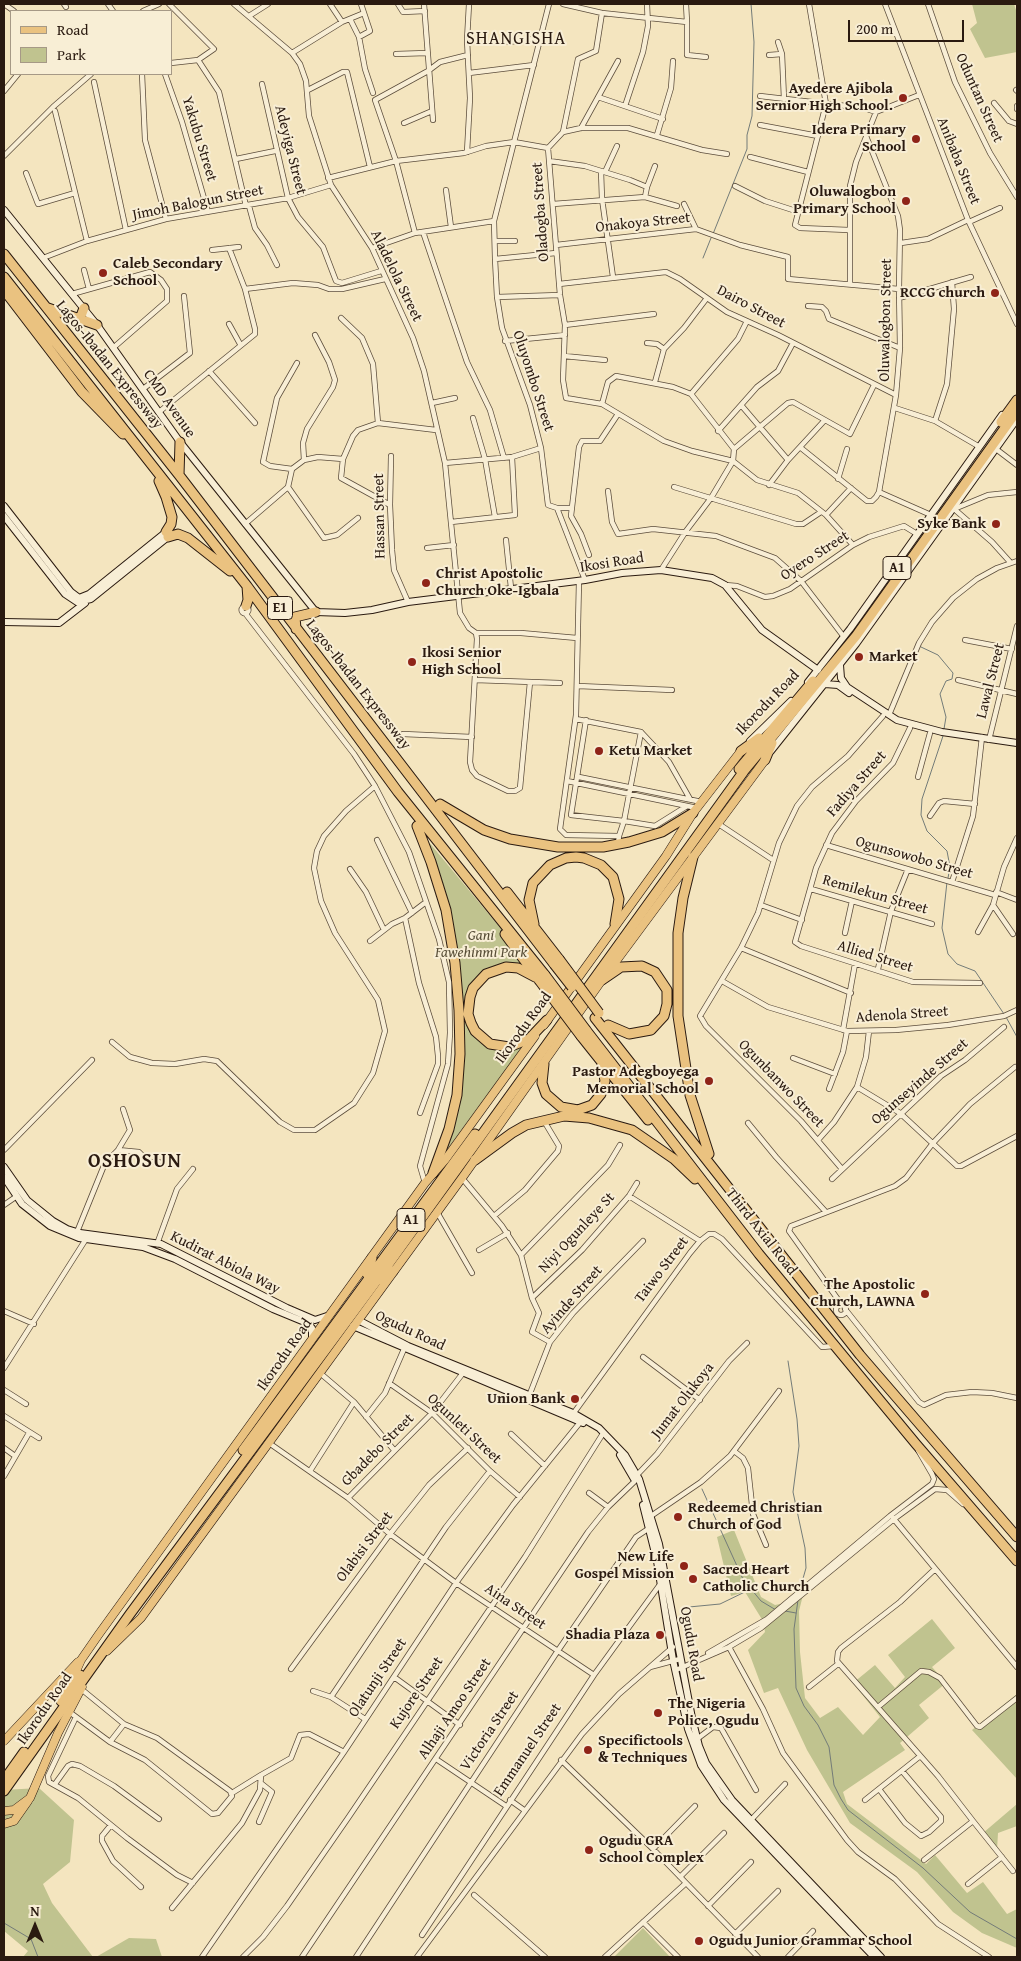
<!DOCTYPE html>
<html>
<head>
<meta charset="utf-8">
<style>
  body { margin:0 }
  #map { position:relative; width:1021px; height:1961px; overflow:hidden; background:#f4e5bf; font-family:"Gentium Book Plus",serif }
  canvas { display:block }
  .frame { position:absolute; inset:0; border:5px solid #2a1a10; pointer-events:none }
  .legend { position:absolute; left:10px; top:10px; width:162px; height:65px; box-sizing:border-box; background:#f8eed5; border:1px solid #a69986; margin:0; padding:6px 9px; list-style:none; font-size:15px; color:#2a1a10 }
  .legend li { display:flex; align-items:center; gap:10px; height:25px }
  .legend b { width:25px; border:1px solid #a69986 }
  .north { position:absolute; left:10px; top:1901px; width:50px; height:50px; -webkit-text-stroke:4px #f8eed5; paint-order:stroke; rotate:0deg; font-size:14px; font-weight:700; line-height:20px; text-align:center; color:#2a1a10 }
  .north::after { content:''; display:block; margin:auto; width:18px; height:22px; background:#2a1a10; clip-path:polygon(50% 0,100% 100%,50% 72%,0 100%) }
  .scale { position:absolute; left:848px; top:20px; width:116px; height:22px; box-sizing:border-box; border:2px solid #2a1a10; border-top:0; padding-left:6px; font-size:15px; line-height:18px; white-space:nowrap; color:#2a1a10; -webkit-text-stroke:4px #f8eed5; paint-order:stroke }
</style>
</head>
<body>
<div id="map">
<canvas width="1021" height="1961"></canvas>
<div class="frame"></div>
<ul class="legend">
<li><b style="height:6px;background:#eac280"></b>Road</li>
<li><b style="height:14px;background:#c0c38f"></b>Park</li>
</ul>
<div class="north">N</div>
<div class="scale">200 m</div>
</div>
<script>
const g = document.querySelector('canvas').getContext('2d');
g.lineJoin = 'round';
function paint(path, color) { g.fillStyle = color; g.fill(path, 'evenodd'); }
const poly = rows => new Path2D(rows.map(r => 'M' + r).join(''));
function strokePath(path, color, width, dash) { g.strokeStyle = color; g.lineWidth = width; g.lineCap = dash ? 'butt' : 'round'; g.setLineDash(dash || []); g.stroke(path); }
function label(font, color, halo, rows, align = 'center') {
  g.font = font + ' "Gentium Book Plus",serif'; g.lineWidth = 4; g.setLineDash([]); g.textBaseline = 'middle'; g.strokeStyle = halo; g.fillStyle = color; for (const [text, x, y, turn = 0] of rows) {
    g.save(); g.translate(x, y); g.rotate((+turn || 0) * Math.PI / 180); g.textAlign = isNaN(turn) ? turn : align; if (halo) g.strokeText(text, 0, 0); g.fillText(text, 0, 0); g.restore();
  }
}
paint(poly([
  [972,4,1014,4,1017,13,1017,52,985,58,970,29,977,23],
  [428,841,502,930,516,955,527,968,509,964,496,965,478,976,470,986,473,1033,510,1049,523,1046,446,1151,452,1129,461,996,426,842],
  [734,1530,761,1597,775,1605,790,1602,795,1591,803,1595,799,1611,800,1652,805,1698,820,1718,838,1707,863,1735,880,1717,853,1683,875,1665,895,1688,905,1677,888,1655,932,1619,955,1648,932,1667,946,1683,919,1705,929,1718,900,1743,905,1750,843,1792,847,1804,926,1864,935,1855,967,1893,983,1882,1007,1914,1017,1909,1017,1948,982,1933,953,1912,917,1872,850,1823,807,1750,778,1688,764,1693,748,1650,765,1632,763,1621,745,1592,731,1596,717,1537],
  [1017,1694,1017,1779,972,1730],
  [39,1788,74,1820,70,1862,43,1884,52,1903,93,1957,23,1957,28,1951,4,1931,4,1790],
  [1017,1804,1017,1826,998,1833,997,1850,983,1833],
  [643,1928,670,1957,614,1957],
  [129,1938,156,1939,162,1957,96,1957]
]), '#c0c38f');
strokePath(poly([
  [713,234,747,149,747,135,752,116,754,42,751,4],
  [703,258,711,238],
  [921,647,938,655,953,673,952,679,946,681,940,694,946,717,944,729],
  [943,736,922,799,921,815,927,831,947,851,950,867,948,878],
  [947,882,942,928,948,954,957,964,975,971,1004,1014],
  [1006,1017,1017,1037],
  [788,1361,797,1419,799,1446,793,1492,805,1548,806,1568,800,1589],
  [702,1489,747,1588],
  [798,1600,794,1629,796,1688,804,1706,818,1725,829,1747,834,1785,841,1799,848,1810,923,1868,970,1912,1017,1939],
  [689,1607,720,1604,751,1589,761,1601,776,1610],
  [785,1611,796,1613],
  [4,1923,31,1939,38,1957]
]), '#737b78', 1);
const street = poly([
  [4,4,14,11],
  [64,4,66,7],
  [108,4,113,11],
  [169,4,214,49,198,60,171,63],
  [234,4,292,53,300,64,306,81,309,116,331,185,372,248,413,338,424,371,445,463,460,613,469,628,476,633,477,639,470,762,472,770,477,776,508,791,515,791,520,788,530,682],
  [330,4,342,22],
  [398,4,403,12,425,11],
  [424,4,433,120],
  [549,4,494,221,495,259,497,297,502,328,530,405,541,448,548,505,557,508,585,580],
  [563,4,602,13,687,22,686,4],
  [809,4,826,104,795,225,800,228,849,230],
  [885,4,968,220,1017,324],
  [928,4,955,82,990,153,1017,197],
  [143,11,159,4],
  [602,13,596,51,578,59,563,132,548,148,560,295,565,325,563,380,566,398,602,404,664,441,692,451,733,461,757,480,798,493,826,515,853,545],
  [249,16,268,4],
  [350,19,359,37,365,69,373,93],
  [687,22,687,55,706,57],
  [359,37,370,31,361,4],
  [508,42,542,38],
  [778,42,782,54],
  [292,53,342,22,364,13],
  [396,54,427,53],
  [769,55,782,54,784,99],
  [198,60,219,92,246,206],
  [469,73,534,65],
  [142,74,145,140,166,219],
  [165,74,182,122,208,212],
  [94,82,126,230],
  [262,84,288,198,298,217,323,247,336,281,342,283,381,271],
  [308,90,343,72,347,72,370,167],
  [1016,90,1017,91],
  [4,91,18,74],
  [760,96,864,108,876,112],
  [598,97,663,119],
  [994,103,1009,121,1017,124],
  [625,106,643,52,648,26,647,4],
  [1017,106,1017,109],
  [55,111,87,241],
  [404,123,432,111],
  [760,125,818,136],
  [581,128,618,61],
  [563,132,581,128,628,128,702,150,727,154],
  [657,135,671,88,673,61],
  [467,152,470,98,467,40,469,4],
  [4,156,53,107,91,74],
  [750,157,808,172],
  [236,159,275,151],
  [549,161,585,166,630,180,647,187,645,197],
  [601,171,602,199,613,277],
  [605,172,617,146],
  [26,173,38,204,75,193],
  [328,178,396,161,464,153,486,146,514,142,548,148],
  [735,186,765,201,799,212],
  [647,187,655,166],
  [446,190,451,227],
  [553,204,645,197,677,206],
  [684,204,696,229],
  [249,206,255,228,267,245,277,265],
  [969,222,1000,208],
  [423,232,467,362,490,410,504,458],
  [415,233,396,161,375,100,428,71,440,62,468,55],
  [495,241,515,241],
  [901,243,928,239,968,220],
  [556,245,696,229,740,245,788,257,788,279,899,289],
  [372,248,415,233,494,221],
  [212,250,239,247],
  [43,258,87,241,166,219,288,198,331,185],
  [495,259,556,253],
  [84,270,89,289],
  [559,284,666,272,680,279,727,312,778,335,896,395],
  [850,284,850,186,856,162,876,112,919,95],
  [245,289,293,283,318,285,329,289,342,289,385,279],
  [72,294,150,272,161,280,167,289,167,301,113,348],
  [497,297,560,295],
  [899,298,971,277],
  [808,306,822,307,826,311,829,319,900,348],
  [341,318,362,338,373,364,378,423],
  [229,324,240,344],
  [565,325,654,314],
  [505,341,565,335],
  [647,343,657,344,664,349],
  [564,356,605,360],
  [209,371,255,423],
  [655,382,664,349,684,328,707,298],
  [143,389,190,353,184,296],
  [691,394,738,339,747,321],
  [432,403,455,398],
  [602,404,608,382,616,376,673,387,691,394,734,449,733,461,711,498,686,531,661,570],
  [741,405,788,460],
  [895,408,935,421,978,446],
  [159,412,255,334,255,329,245,289,229,248],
  [473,418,485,459,495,517],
  [935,421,947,384,954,309,952,282],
  [718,431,757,387,778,371,793,343],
  [801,448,867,501,872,501,876,497,879,492,896,395,900,348,899,289,900,230,898,216,866,136],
  [734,449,788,403,793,402,850,434,874,385],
  [996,449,1017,465],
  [391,456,390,505,392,550,394,570,408,602],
  [304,460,303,443,307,429,333,387,335,380,329,362,315,335],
  [445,463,512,457,541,448],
  [292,469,270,466,263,462,277,398,297,363],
  [838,479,847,449],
  [769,485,788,460,824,421],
  [288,487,324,538,337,535,358,518],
  [288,487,292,469,304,460,318,457,343,459],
  [674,487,796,524,803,524,821,512],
  [608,491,612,522,618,534,653,529,716,536,775,558,801,581,844,637],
  [879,492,931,515],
  [390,505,341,478,343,459,353,436,358,430,378,423,436,430],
  [557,508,571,508],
  [953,508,992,542,1010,562],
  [954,509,988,495,1017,492],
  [826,515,851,488],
  [451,522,515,515,512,457],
  [245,524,288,487],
  [506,540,511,588],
  [427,548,454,545],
  [589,555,581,534,571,516,579,447,582,441,600,441,618,414],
  [579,581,576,715,560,829,566,835,619,836,618,844],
  [725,585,737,586,765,597,773,596,790,589,853,545,869,537,904,526,917,534],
  '241.5 610a3.5 3.5 0 1 1 7 0a3.5 3.5 0 1 1-7 0Z',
  [245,613,354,754,375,786,409,852,439,939,449,982,450,1033,448,1064,420,1166,425,1183],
  [476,633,521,633,577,638],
  [965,640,1012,649],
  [475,680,560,683],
  [958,680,1017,694],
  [578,686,672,690],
  [889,715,919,643,932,622,953,598,977,579,997,568,1017,561],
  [576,719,641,732,669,762,690,799],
  [586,720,571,815,624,821,619,836],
  [910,728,893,763,856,801,832,833,816,868,795,942,801,946,913,982,980,983],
  [641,732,624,821,655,826,687,806],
  [403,734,472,737],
  [989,740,1017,626],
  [579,777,702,802],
  [918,777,930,733],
  [567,781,697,808],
  [930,816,939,803,944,801,975,804],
  [717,823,773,860],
  [377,840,412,913],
  [826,845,995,895],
  [350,869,366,892,384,930],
  [952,882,973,816,982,737],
  [811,889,932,924],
  [996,892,1017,900],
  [761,905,802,920],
  [993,905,1013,934],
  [405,918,419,983,436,1037,438,1056,438,1064,420,1113],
  [978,932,993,905,1004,867,1017,838],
  [845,933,852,901],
  [370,941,392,924,405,918,426,902],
  [741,948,851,993],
  [878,969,891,911,908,869],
  [722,981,768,1007,847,1031,896,1030,948,1025,1004,1016,1017,1010],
  [843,1030,855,964],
  [112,1042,130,1057,152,1063,175,1064,204,1059,217,1061,280,1122,294,1130,315,1130,354,1103,373,1073,385,1031,378,1000,335,933,321,901,314,868,317,851,324,836,346,811,375,786],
  [793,1058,835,1074],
  [857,1087,900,1113,957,1166,961,1166,1017,1136],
  [829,1089,843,1052,847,1031],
  [748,1123,776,1157,825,1211],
  [818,1140,834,1122,857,1087,866,1057,869,1031],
  [4,1150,92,1060],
  [118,1150,139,1152,149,1162,159,1162],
  [842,1169,801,1121,706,1026,700,1016,741,948,758,913,779,843,797,806,812,787,848,756,883,716],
  [462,1178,502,1226,521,1255,532,1298,539,1313,532,1332,550,1342],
  [832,1179,941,1076,965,1060,1004,1027],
  [629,1196,700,1241],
  [4,1205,17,1196],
  [437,1212,472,1273],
  [494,1216,525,1190,558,1151,559,1146,544,1121],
  [77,1232,105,1163,118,1150,130,1130,123,1109],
  [157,1244,177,1189,193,1169],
  [479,1250,508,1233],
  [521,1255,608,1165,620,1145],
  [532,1298,582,1250,629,1196,637,1183],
  [842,1305,789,1231,791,1226,895,1186,906,1178,933,1143,970,1104,1015,1067],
  '836 1310a5 5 0 1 1 10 0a5 5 0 1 1-10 0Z',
  [845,1309,919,1402,924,1405,946,1395,972,1392,992,1393,1017,1398],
  [4,1311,34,1324],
  [643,1357,700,1400],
  [4,1368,86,1239],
  [320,1373,354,1402,394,1450],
  [389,1383,432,1413,490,1471,520,1497],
  [4,1390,26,1404],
  [529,1396,550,1342,573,1313,643,1241],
  [573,1414,690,1253,700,1241,709,1234,714,1234,722,1239,822,1347,834,1346],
  [4,1416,39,1438],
  [366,1417,385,1393,404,1349],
  [511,1434,545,1466],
  [269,1443,348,1498,390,1534,456,1583,594,1675],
  [4,1448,15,1456],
  [734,1451,743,1458,748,1468,753,1514,766,1545],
  [310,1471,354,1402],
  [637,1475,657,1454,729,1361,747,1343],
  [4,1476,29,1433],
  [589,1493,608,1507],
  [348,1498,432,1413,463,1373],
  [651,1516,701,1482,730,1456,779,1391],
  [893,1518,1017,1667],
  [935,1569,900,1602,841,1648,838,1652,837,1661,938,1776,973,1821],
  [729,1647,763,1709,783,1753,847,1840,858,1852,895,1879,938,1924,989,1957],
  [708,1653,767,1619,890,1516,932,1484,934,1479,932,1474,918,1450],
  [650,1667,680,1659],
  [291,1669,390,1534,429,1485,468,1448],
  [676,1670,729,1647,761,1628,894,1519,935,1489,947,1490,963,1504],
  [394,1677,460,1725],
  [809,1687,838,1664],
  [313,1691,331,1697,365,1719],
  [331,1697,446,1527,490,1471],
  [878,1707,921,1671,929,1672,940,1678,977,1726,980,1727,1017,1698],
  [68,1711,110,1742,145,1760,212,1814,218,1813,232,1796,230,1791,157,1738,124,1724,80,1688],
  [76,1717,48,1776,49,1782,78,1798,127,1838,177,1875,193,1883],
  [697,1739,713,1727,721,1728,756,1790],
  [110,1742,124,1724],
  [436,1759,506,1806],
  [561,1760,653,1849,758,1957],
  [55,1784,68,1766,72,1764,80,1766,114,1786,159,1819],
  [879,1789,905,1823,921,1836,929,1832,941,1821,941,1817,902,1771],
  [232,1793,261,1775],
  [510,1800,524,1810],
  [865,1800,919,1757],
  [751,1820,785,1784],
  [259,1822,272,1792,262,1784],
  [111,1825,102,1836,102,1841,113,1861,141,1887],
  [653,1849,695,1806],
  [924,1860,973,1821,1013,1871],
  [680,1877,724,1833],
  [968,1884,1002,1857],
  [474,1895,545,1957],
  [708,1906,751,1862],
  [172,1908,242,1823,260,1790,261,1775,291,1758,300,1735,309,1734,344,1752],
  [643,1922,678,1957],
  [735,1934,778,1891],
  [422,1935,594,1675,661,1583],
  [202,1957,344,1752,456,1583,513,1505,582,1420],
  [243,1957,263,1937,287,1906,348,1818,525,1557,602,1435],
  [302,1957,588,1532,608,1507,635,1481],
  [356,1957,557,1652,636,1537,651,1527],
  [417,1957,582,1734,619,1694,673,1647],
  [605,1957,686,1883],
  [788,1957,813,1931]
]);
const secondary = poly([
  [4,210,97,325,180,442,316,612,345,613,372,610,408,602,585,580,622,573,661,570,712,578,725,585,762,630,818,670],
  [4,506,71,592,79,598,89,594,166,532],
  [4,516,65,594,77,602,91,599,168,537],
  [4,622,59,623,85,603],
  [840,665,841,678,847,687,897,720,942,732,1017,743],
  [808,682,850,629,1002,415],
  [825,684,838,685,849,693],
  [750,741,791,701],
  [771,751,856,644,1017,419],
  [4,1167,27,1200,53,1221,67,1229,80,1233,161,1244,287,1308,315,1320,327,1316],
  [4,1177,22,1204,50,1226,79,1238,143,1247,175,1259,273,1309,307,1323,312,1328,312,1338],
  [358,1320,408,1346,573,1413,599,1428,625,1455,639,1479,659,1544,692,1718,699,1746,706,1763,732,1800,881,1957],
  [353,1326,583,1423],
  [620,1455,634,1479],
  [643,1505,657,1561,673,1660,688,1729,701,1765,724,1800,874,1957]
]);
const primary = poly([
  [544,1025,666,856,693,813,741,751],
  [107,1651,141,1618,462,1178,602,980,765,760],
  [68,1689,81,1660,99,1634,425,1183,445,1160,535,1036],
  [4,1741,78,1662],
  [4,1811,14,1810,30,1798,58,1733,82,1687],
  [4,1824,14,1821,28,1801]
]);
const highway = poly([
  [4,254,179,475,554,964],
  [4,277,247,586,398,792,545,975],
  [4,290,82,392,123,434],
  [48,308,97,325],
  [76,319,81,316,84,308],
  [1001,422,1017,400],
  [179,475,180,442],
  [159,481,166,497,172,517,171,524,166,532],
  [168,537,178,534,188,538,230,571],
  [246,606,248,600,247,586],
  [296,629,295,617,316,612],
  [741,751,759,738],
  [765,760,772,743],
  [739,769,813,681],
  [440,804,484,830,510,839,558,847,603,847,629,842,662,832,693,813],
  [417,826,431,862,446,910,455,963,459,1010,460,1054,457,1095,449,1129,433,1173],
  [693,857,683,898,678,933,678,1016,690,1095,709,1154],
  [507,892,559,959],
  [534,924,529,900,533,883,550,865,566,858,576,857,584,858,601,865,613,877,619,899,615,924],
  [505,934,539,980],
  [535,977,518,968,506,967,486,974,473,988,470,997,468,1014,471,1023,475,1031,490,1044,509,1047,529,1039,547,1020],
  [602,980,621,967,642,966,655,972,667,990,667,1004,664,1016,651,1030,629,1034,608,1025],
  [595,1018,860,1355,1017,1537],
  [586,1030,759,1254,916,1444,1017,1561],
  [581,1036,648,1120],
  [544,1064,542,1083,546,1094,561,1107,578,1110,592,1105,601,1094,605,1081,602,1064],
  [475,1160,512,1133,526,1125,564,1116,589,1118,632,1130,674,1159,695,1179],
  [367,1274,372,1258],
  [380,1280,393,1271],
  [243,1450,475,1134],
  [61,1701,80,1675],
  [4,1780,24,1752],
  [4,1791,130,1614,372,1287,744,771,856,636,1017,411]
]);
strokePath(street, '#5c4d3c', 6);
strokePath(secondary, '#2a1a10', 8);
strokePath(primary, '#2a1a10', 9);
strokePath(highway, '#2a1a10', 11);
strokePath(street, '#f8eed5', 4.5);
strokePath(secondary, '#f8eed5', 6);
strokePath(primary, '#eac280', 8);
strokePath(highway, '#eac280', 9);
const highwayBridge = poly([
  [559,959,599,1013],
  [554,964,572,987],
  [545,975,586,1030],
  [539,980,581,1036]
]);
strokePath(highwayBridge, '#2a1a10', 11, []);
strokePath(highwayBridge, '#eac280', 9);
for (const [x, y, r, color] of [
  [903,98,5,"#8f2418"],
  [916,139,5,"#8f2418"],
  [906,201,5,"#8f2418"],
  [103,273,5,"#8f2418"],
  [995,293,5,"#8f2418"],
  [996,524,5,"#8f2418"],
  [426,583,5,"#8f2418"],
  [859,657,5,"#8f2418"],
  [412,662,5,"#8f2418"],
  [599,751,5,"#8f2418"],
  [709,1081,5,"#8f2418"],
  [925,1294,5,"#8f2418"],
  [575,1399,5,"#8f2418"],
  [678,1517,5,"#8f2418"],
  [684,1566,5,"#8f2418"],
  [693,1579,5,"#8f2418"],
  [660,1635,5,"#8f2418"],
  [658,1713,5,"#8f2418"],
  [588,1750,5,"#8f2418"],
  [589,1850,5,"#8f2418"],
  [699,1941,5,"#8f2418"]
]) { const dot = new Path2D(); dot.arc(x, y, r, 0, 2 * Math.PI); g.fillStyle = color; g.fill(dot); strokePath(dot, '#f8eed5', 2); }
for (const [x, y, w] of [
  [897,568,28],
  [280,608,25],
  [411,1220,28]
]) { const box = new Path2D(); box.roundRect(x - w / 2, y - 11.5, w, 23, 4); g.fillStyle = '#f8eed5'; g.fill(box); strokePath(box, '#2a1a10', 1); }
label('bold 14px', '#2a1a10', null, [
  ["A1",897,568],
  ["E1",280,608],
  ["A1",411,1220]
]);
label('bold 15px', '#2a1a10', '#f8eed5', [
  ["Ayedere Ajibola",893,89,"right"],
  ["Sernior High School.",893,106,"right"],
  ["Idera Primary",906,130,"right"],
  ["School",906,147,"right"],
  ["Oluwalogbon",896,192,"right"],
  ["Primary School",896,209,"right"],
  ["Caleb Secondary",113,264],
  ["School",113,281],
  ["RCCG church",985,293,"right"],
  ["Syke Bank",986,524,"right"],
  ["Christ Apostolic",436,574],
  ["Church Oke-Igbala",436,591],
  ["Ikosi Senior",422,653],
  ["High School",422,670],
  ["Market",869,657],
  ["Ketu Market",609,751],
  ["Pastor Adegboyega",699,1072,"right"],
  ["Memorial School",699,1089,"right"],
  ["The Apostolic",915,1285,"right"],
  ["Church, LAWNA",915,1302,"right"],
  ["Union Bank",565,1399,"right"],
  ["Redeemed Christian",688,1508],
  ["Church of God",688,1525],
  ["New Life",674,1557,"right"],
  ["Gospel Mission",674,1574,"right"],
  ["Sacred Heart",703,1570],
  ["Catholic Church",703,1587],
  ["Shadia Plaza",650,1635,"right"],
  ["The Nigeria",668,1704],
  ["Police, Ogudu",668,1721],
  ["Specifictools",598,1741],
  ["& Techniques",598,1758],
  ["Ogudu GRA",599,1841],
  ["School Complex",599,1858],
  ["Ogudu Junior Grammar School",709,1941]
], 'left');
label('15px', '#2a1a10', '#f8eed5', [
  ["Oduntan Street",979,98,66],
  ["Yakubu Street",199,139,73],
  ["Adeyiga Street",290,150,76],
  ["Anibaba Street",958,161,68],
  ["Jimoh Balogun Street",198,203,-11],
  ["Oladogba Street",541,212,-94],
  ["Onakoya Street",643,223,-6],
  ["Aladelola Street",396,276,64],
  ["Dairo Street",751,307,28],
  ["Oluwalogbon Street",886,320,-89],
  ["Lagos-Ibadan Expressway",109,365,51],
  ["Oluyombo Street",533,381,72],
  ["CMD Avenue",169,404,55],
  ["Hassan Street",380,516,-91],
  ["Oyero Street",815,556,-33],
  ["Ikosi Road",612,563,-9],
  ["Lawal Street",991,681,-76],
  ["Lagos-Ibadan Expressway",358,685,52],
  ["Ikorodu Road",768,703,-46],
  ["Fadiya Street",857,784,-49],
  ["Ogunsowobo Street",914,858,16],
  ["Remilekun Street",875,895,16],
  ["Allied Street",875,957,17],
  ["Adenola Street",902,1015,-4],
  ["Ikorodu Road",524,1028,-54],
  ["Ogunseyinde Street",920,1082,-41],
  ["Ogunbanwo Street",781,1084,46],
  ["Third Axial Road",761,1232,52],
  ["Niyi Ogunleye St",577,1233,-47],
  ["Kudirat Abiola Way",225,1263,27],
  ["Taiwo Street",662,1270,-53],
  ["Ayinde Street",572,1300,-49],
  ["Ogudu Road",410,1331,25],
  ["Ikorodu Road",285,1355,-55],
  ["Jumat Olukoya",683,1401,-52],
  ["Ogunleti Street",464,1429,43],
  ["Gbadebo Street",378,1450,-45],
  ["Olabisi Street",365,1547,-53],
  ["Aina Street",515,1607,34],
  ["Ogudu Road",691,1644,80],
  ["Olatunji Street",378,1678,-56],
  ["Kujore Street",417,1693,-56],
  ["Ikorodu Road",45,1709,-55],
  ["Alhaji Amoo Street",455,1709,-56],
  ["Victoria Street",490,1731,-56],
  ["Emmanuel Street",528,1750,-56]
]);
label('italic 15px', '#574d36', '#f8eed5', [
  ["Gani",481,936],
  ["Fawehinmi Park",481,953]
]);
g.letterSpacing = '1px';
label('18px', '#2a1a10', '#f8eed5', [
  ["SHANGISHA",516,39]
]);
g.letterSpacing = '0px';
g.letterSpacing = '1px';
label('bold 20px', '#2a1a10', '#f8eed5', [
  ["OSHOSUN",135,1162]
]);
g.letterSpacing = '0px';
</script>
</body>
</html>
